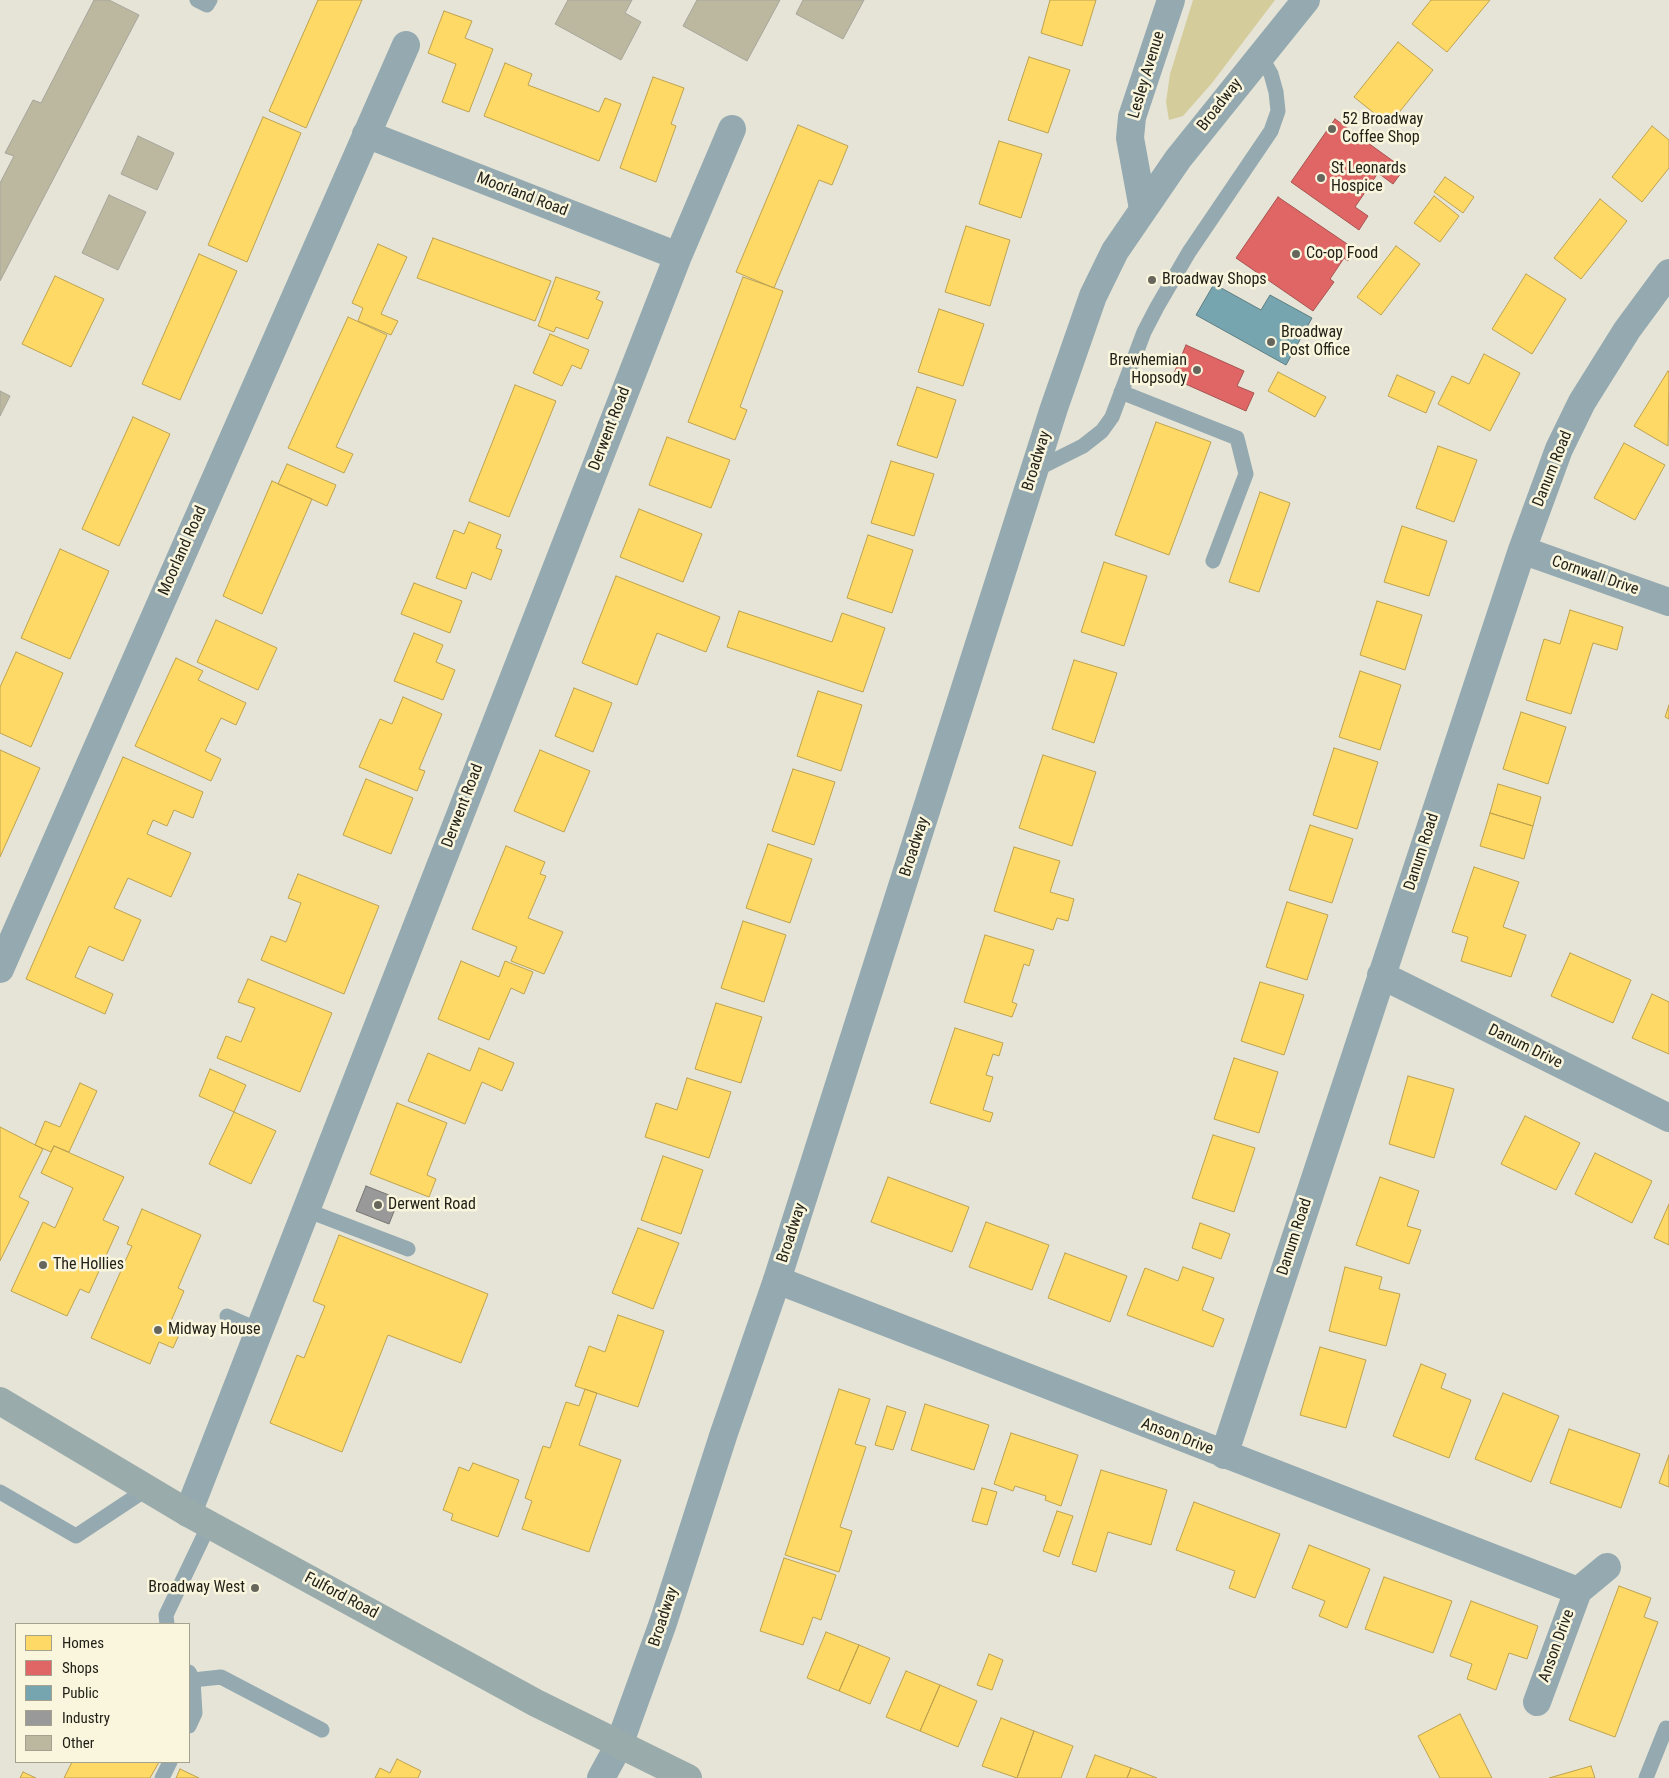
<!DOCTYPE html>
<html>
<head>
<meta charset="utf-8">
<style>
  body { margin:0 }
  #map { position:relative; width:1669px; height:1778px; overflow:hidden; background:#e6e4d7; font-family:"Roboto Condensed",sans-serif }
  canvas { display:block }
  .legend { position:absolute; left:15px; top:1623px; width:175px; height:140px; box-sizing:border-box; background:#faf6de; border:1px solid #a4a18f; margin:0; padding:6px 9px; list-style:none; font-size:15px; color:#232219 }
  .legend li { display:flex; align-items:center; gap:10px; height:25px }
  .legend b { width:25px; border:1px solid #a4a18f }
</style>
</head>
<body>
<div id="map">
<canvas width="1669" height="1778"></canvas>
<ul class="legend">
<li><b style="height:14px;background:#ffd966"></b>Homes</li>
<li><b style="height:14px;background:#e06666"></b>Shops</li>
<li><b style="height:14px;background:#76a5af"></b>Public</li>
<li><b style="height:14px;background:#999"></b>Industry</li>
<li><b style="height:14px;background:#bcb8a0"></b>Other</li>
</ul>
</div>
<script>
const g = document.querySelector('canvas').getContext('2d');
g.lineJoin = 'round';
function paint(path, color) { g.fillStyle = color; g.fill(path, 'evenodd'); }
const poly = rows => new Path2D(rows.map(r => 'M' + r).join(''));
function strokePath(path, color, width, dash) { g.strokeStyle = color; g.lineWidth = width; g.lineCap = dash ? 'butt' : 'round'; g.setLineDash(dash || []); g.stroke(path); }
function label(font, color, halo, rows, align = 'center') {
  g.font = font + ' "Roboto Condensed",sans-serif'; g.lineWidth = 5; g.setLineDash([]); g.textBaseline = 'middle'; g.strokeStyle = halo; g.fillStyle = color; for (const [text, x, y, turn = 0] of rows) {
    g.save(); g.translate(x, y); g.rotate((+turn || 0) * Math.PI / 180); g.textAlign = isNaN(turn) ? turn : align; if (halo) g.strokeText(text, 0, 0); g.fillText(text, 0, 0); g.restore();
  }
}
paint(poly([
  [1193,0,1275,0,1212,83,1183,116,1169,120,1166,102,1170,74]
]), '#d4cc9b');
const homes = poly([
  [318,0,362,0,306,128,269,111,318,0],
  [1050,0,1096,0,1082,46,1041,33,1050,0],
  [1431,0,1490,0,1447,52,1412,24,1431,0],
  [444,11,472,21,465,38,493,49,469,112,442,102,456,64,428,53,444,11],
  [1398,42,1433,70,1389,125,1354,97,1398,42],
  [1029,57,1070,70,1048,133,1008,120,1029,57],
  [505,63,532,74,528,85,599,112,605,98,621,104,599,161,484,116,505,63],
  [653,77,684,88,671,124,676,126,656,182,620,168,653,77],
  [263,117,301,133,247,262,208,245,263,117],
  [798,125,848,146,832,185,819,180,774,288,736,272,798,125],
  [1652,126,1669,140,1669,168,1642,202,1612,177,1652,126],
  [999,141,1042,154,1021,218,979,204,999,141],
  [1445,177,1474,197,1463,213,1434,192,1445,177],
  [1434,196,1459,216,1440,242,1414,223,1434,196],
  [1600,199,1627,221,1581,279,1554,258,1600,199],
  [966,226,1010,240,990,306,945,292,966,226],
  [433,238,551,281,535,321,417,278,433,238],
  [378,244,407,257,381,314,398,321,391,335,358,321,363,308,352,303,378,244],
  [1396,246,1420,264,1381,315,1357,297,1396,246],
  [199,254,237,271,180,400,142,384,199,254],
  [1526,274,1566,299,1532,354,1492,329,1526,274],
  [55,276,104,299,71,367,22,344,55,276],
  [556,277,600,292,596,299,603,302,588,339,556,327,554,332,538,326,556,277],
  [743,277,783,291,740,407,747,410,735,440,688,422,743,277],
  [939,309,984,324,963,386,918,372,939,309],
  [348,317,387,335,336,447,353,454,344,473,288,448,348,317],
  [550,334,589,350,581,369,572,365,562,386,533,373,550,334],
  [1484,354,1520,373,1490,431,1438,404,1452,376,1469,384,1484,354],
  [1668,371,1669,372,1668,446,1634,426,1668,371],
  [1278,372,1326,397,1315,417,1268,391,1278,372],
  [1397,375,1435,392,1426,413,1388,396,1397,375],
  [515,385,556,401,509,517,469,501,515,385],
  [917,387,956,400,937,458,897,445,917,387],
  [133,417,170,434,119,546,82,529,133,417],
  [1156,422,1211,442,1169,555,1115,535,1156,422],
  [667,437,730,460,711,508,649,485,667,437],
  [1624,443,1665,465,1635,520,1594,498,1624,443],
  [1438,446,1477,460,1454,522,1416,508,1438,446],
  [891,461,934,474,914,536,871,523,891,461],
  [287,464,336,485,327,506,278,484,287,464],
  [272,481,312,499,262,614,223,596,272,481],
  [1260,492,1290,503,1259,592,1229,582,1260,492],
  [639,509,702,534,683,582,620,557,639,509],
  [469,522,501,535,496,548,502,550,491,580,472,572,466,589,436,578,454,530,464,534,469,522],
  [1402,526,1447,541,1429,596,1384,582,1402,526],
  [868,535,913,550,892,613,847,598,868,535],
  [60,549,109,571,70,659,21,638,60,549],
  [1104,562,1147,576,1124,646,1081,632,1104,562],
  [616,576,720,617,706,652,657,633,637,685,582,663,616,576],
  [414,583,462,601,450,633,401,614,414,583],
  [1377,601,1422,615,1405,670,1360,655,1377,601],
  [1570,610,1623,627,1617,650,1593,643,1571,714,1526,700,1544,639,1560,644,1570,610],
  [739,611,832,642,842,613,885,628,863,692,727,647,739,611],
  [216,620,277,648,258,690,197,662,216,620],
  [414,633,443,645,436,662,455,670,443,700,394,681,414,633],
  [16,652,63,673,31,747,0,733,0,687,16,652],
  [176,658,203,671,198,680,246,703,236,725,221,718,205,751,221,759,211,781,135,746,176,658],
  [1074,660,1117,673,1094,743,1052,729,1074,660],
  [1360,671,1401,685,1380,750,1339,737,1360,671],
  [574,688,612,703,593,752,555,736,574,688],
  [818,691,862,705,841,771,797,756,818,691],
  [403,697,442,714,419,769,425,771,417,791,359,767,380,719,392,724,403,697],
  [1669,705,1669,719,1665,717,1669,705],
  [1521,712,1566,727,1548,784,1503,769,1521,712],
  [1334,748,1378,762,1357,829,1313,815,1334,748],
  [0,750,40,768,0,857,0,750],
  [540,750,590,771,564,832,514,811,540,750],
  [1043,755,1096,772,1072,846,1019,828,1043,755],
  [123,757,203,792,193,818,174,810,167,826,153,820,147,834,191,853,171,897,128,878,114,908,141,920,123,961,89,946,75,977,113,994,105,1014,26,979,123,757],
  [793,769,835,782,814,845,772,831,793,769],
  [366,779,413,798,391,854,343,835,366,779],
  [1498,784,1541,797,1533,826,1490,813,1498,784],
  [1490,813,1533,826,1524,859,1480,846,1490,813],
  [1310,825,1353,839,1332,903,1289,890,1310,825],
  [768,844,812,859,790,923,746,908,768,844],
  [506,846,545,862,540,874,546,876,528,918,563,932,544,974,511,961,517,947,472,929,506,846],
  [1014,847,1060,861,1050,892,1074,899,1068,921,1057,918,1053,930,994,911,1014,847],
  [1474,867,1519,882,1503,927,1526,935,1511,977,1461,961,1468,937,1452,932,1474,867],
  [298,874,379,906,344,994,261,960,271,936,286,942,301,903,288,898,298,874],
  [1287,902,1328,915,1307,980,1266,967,1287,902],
  [743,921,786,935,764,1002,721,988,743,921],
  [985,935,1034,950,1029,966,1024,964,1012,1002,1017,1004,1012,1017,964,1002,985,935],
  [1570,953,1631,980,1613,1023,1551,996,1570,953],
  [461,961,499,977,505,961,533,972,524,994,511,988,489,1040,438,1019,461,961],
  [248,979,332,1013,300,1092,217,1058,226,1036,241,1042,255,1008,238,1002,248,979],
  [1260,982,1304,995,1284,1055,1241,1041,1260,982],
  [1652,994,1669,1002,1669,1054,1632,1038,1652,994],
  [716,1003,762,1017,741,1083,695,1069,716,1003],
  [955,1028,1003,1043,999,1056,993,1054,986,1075,993,1077,983,1110,993,1113,990,1122,930,1103,955,1028],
  [479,1048,514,1063,502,1091,482,1082,465,1124,408,1101,428,1053,470,1071,479,1048],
  [1234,1058,1278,1072,1259,1133,1214,1119,1234,1058],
  [210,1069,246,1085,234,1112,199,1096,210,1069],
  [1408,1076,1454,1089,1434,1158,1389,1144,1408,1076],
  [687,1078,731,1092,709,1158,645,1137,656,1103,677,1110,687,1078],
  [80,1083,97,1091,69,1152,54,1146,51,1152,35,1145,45,1121,60,1127,80,1083],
  [397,1103,447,1123,427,1175,436,1179,429,1197,370,1174,397,1103],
  [234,1112,276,1131,251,1184,209,1164,234,1112],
  [1525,1116,1580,1143,1556,1190,1501,1164,1525,1116],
  [0,1127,43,1149,19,1197,29,1202,0,1261,0,1127],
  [1213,1135,1255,1148,1234,1212,1192,1198,1213,1135],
  [54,1146,124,1177,103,1220,119,1227,89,1293,80,1289,67,1316,11,1291,43,1222,55,1228,73,1188,41,1173,54,1146],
  [1595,1153,1652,1181,1632,1223,1575,1194,1595,1153],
  [663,1156,703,1170,681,1234,641,1220,663,1156],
  [888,1177,969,1207,952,1252,871,1222,888,1177],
  [1380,1177,1419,1191,1407,1226,1421,1230,1409,1264,1356,1245,1380,1177],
  [1669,1204,1669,1245,1654,1238,1669,1204],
  [142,1209,201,1235,178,1288,184,1291,171,1321,183,1326,173,1348,159,1342,150,1364,91,1338,132,1246,127,1244,142,1209],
  [986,1222,1049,1245,1032,1290,969,1267,986,1222],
  [1200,1223,1230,1234,1221,1259,1192,1248,1200,1223],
  [638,1228,679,1243,653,1309,612,1293,638,1228],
  [339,1235,488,1294,461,1363,388,1335,342,1452,270,1423,297,1355,304,1358,325,1306,313,1301,339,1235],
  [1065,1253,1127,1276,1110,1322,1048,1298,1065,1253],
  [1183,1267,1214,1278,1202,1310,1224,1319,1213,1347,1127,1315,1145,1268,1178,1281,1183,1267],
  [1345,1267,1382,1277,1379,1289,1400,1294,1386,1346,1329,1331,1345,1267],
  [618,1315,664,1331,638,1407,575,1386,589,1346,605,1352,618,1315],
  [1320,1347,1366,1360,1346,1428,1300,1415,1320,1347],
  [1421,1364,1446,1374,1441,1388,1471,1400,1449,1458,1393,1436,1421,1364],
  [585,1389,597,1393,579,1445,621,1460,589,1552,522,1529,532,1501,525,1498,543,1446,550,1448,566,1402,579,1406,585,1389],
  [839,1389,870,1399,855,1444,866,1447,840,1527,852,1531,839,1572,785,1555,839,1389],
  [1503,1393,1559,1416,1531,1482,1475,1459,1503,1393],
  [925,1404,989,1425,974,1470,911,1450,925,1404],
  [887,1406,906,1412,893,1450,875,1445,887,1406],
  [1569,1429,1640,1454,1621,1508,1550,1483,1569,1429],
  [1011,1433,1078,1455,1061,1506,1045,1500,1046,1496,1015,1486,1013,1491,994,1484,1011,1433],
  [1669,1455,1669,1487,1659,1483,1669,1455],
  [473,1463,519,1480,498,1537,451,1520,453,1514,443,1510,459,1467,469,1471,473,1463],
  [1101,1470,1167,1490,1151,1545,1108,1532,1096,1572,1072,1564,1101,1470],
  [982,1488,997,1492,987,1525,972,1521,982,1488],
  [1194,1502,1280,1534,1255,1598,1229,1588,1235,1571,1176,1550,1194,1502],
  [1057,1511,1073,1516,1059,1557,1043,1551,1057,1511],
  [1309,1545,1370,1569,1347,1628,1319,1616,1325,1601,1292,1588,1309,1545],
  [784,1558,836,1575,821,1620,813,1617,803,1645,760,1631,784,1558],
  [1384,1577,1452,1601,1433,1653,1365,1629,1384,1577],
  [1619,1586,1651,1598,1644,1617,1658,1622,1615,1737,1569,1720,1619,1586],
  [1471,1601,1538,1626,1527,1659,1509,1653,1496,1690,1467,1679,1472,1664,1450,1656,1471,1601],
  [826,1632,859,1645,839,1691,807,1678,826,1632],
  [859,1645,890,1658,870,1704,839,1691,859,1645],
  [989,1654,1003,1660,992,1690,977,1685,989,1654],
  [906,1671,940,1685,920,1731,886,1717,906,1671],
  [940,1685,977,1701,958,1747,920,1731,940,1685],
  [1460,1714,1492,1778,1440,1778,1418,1736,1460,1714],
  [1001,1718,1034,1731,1017,1778,982,1766,1001,1718],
  [1034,1731,1073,1746,1061,1778,1017,1778,1034,1731],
  [1095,1755,1131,1768,1127,1778,1086,1778,1095,1755],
  [397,1759,421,1771,418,1778,375,1778,380,1768,390,1773,397,1759],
  [72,1762,159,1762,150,1778,64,1778,72,1762],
  [1591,1766,1595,1778,1549,1778,1591,1766],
  [1131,1768,1157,1778,1127,1778,1131,1768],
  [180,1769,199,1778,176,1778,180,1769],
  [23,1772,36,1778,20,1778,23,1772]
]);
paint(homes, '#ffd966');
strokePath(homes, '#bda24f', 1);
const shops = poly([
  [1335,119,1404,169,1393,184,1378,173,1355,207,1368,216,1359,230,1291,182,1335,119],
  [1278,197,1356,250,1348,261,1344,258,1330,279,1334,282,1313,311,1236,258,1278,197],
  [1186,345,1244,371,1237,386,1254,393,1246,411,1172,378,1186,345]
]);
paint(shops, '#e06666');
strokePath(shops, '#a7524f', 1);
const public = poly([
  [1214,284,1261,310,1270,295,1312,318,1286,365,1196,315,1214,284]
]);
paint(public, '#76a5af');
strokePath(public, '#5d7e82', 1);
const industry = poly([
  [366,1186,399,1199,389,1224,356,1211,366,1186]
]);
paint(industry, '#999');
strokePath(industry, '#767573', 1);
const building = poly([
  [94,0,109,0,139,15,0,281,0,183,14,156,5,153,33,100,41,103,94,0],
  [568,0,632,0,625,13,641,22,621,60,555,24,568,0],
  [697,0,780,0,747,61,683,26,697,0],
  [803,0,864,0,843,39,796,14,803,0],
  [138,136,174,153,157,190,121,174,138,136],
  [109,195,146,212,118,270,82,253,109,195],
  [0,391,10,396,0,416,0,391]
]);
paint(building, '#bcb8a0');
strokePath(building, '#a6a59b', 1);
strokePath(poly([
  [197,0,207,5,210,0],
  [1121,392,1237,438,1246,474,1213,561],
  [1035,470,1083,446,1102,431,1112,417,1144,332,1157,307,1189,252,1271,131,1278,111,1276,92,1271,74,1260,55],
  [306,1210,408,1249],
  [227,1316,259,1330],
  [0,1492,76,1536,147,1489],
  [167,1624,166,1615,209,1525],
  [189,1672,193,1680,195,1713,189,1726],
  [193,1680,221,1677,322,1730],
  [162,1778,170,1762],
  [1646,1778,1666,1728]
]), '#95aab0', 15);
strokePath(poly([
  [366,134,678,256],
  [1143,209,1130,138,1132,117,1171,0],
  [1522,550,1669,602],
  [0,969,406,45],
  [1381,975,1669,1118],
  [777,1280,1578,1591],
  [1224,1455,1522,550,1559,449,1582,402,1627,330,1669,273],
  [188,1513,678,256,732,129],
  [1537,1702,1578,1591,1607,1567],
  [601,1778,619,1745]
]), '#95aab0', 28);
strokePath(poly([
  [619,1745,663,1623,724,1433,777,1280,1054,408,1093,296,1115,251,1178,159,1306,0]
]), '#95aab0', 28);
strokePath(poly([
  [0,1401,188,1513,536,1703,688,1778]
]), '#9aabac', 28);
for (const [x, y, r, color] of [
  [1332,129,5,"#67665c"],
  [1321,178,5,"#67665c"],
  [1296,254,5,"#67665c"],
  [1152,280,5,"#67665c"],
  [1271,342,5,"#67665c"],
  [1197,370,5,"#67665c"],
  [378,1205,5,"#67665c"],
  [43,1265,5,"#67665c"],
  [158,1330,5,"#67665c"],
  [255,1588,5,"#67665c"]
]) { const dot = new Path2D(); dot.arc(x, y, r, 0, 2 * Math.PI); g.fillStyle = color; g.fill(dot); strokePath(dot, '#faf6de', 2); }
label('16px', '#232219', '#faf6de', [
  ["Lesley Avenue",1147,75,-73],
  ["Broadway",1220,105,-52],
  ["Moorland Road",522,195,21],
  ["Derwent Road",610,429,-69],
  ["Broadway",1037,461,-73],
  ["Danum Road",1553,469,-68],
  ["Moorland Road",183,551,-66],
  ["Cornwall Drive",1595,576,19],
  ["Derwent Road",463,806,-69],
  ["Broadway",915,847,-72],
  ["Danum Road",1422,852,-72],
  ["Danum Drive",1525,1047,26],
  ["Broadway",792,1233,-72],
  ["Danum Road",1295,1237,-72],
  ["Anson Drive",1177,1437,21],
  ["Fulford Road",341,1596,28],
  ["Broadway",664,1617,-72],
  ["Anson Drive",1557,1646,-70]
]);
label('16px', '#232219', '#faf6de', [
  ["52 Broadway",1342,120],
  ["Coffee Shop",1342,138],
  ["St Leonards",1331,169],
  ["Hospice",1331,187],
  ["Co-op Food",1306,254],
  ["Broadway Shops",1162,280],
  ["Broadway",1281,333],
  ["Post Office",1281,351],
  ["Brewhemian",1187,361,"right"],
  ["Hopsody",1187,379,"right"],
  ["Derwent Road",388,1205],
  ["The Hollies",53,1265],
  ["Midway House",168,1330],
  ["Broadway West",245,1588,"right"]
], 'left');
</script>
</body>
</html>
